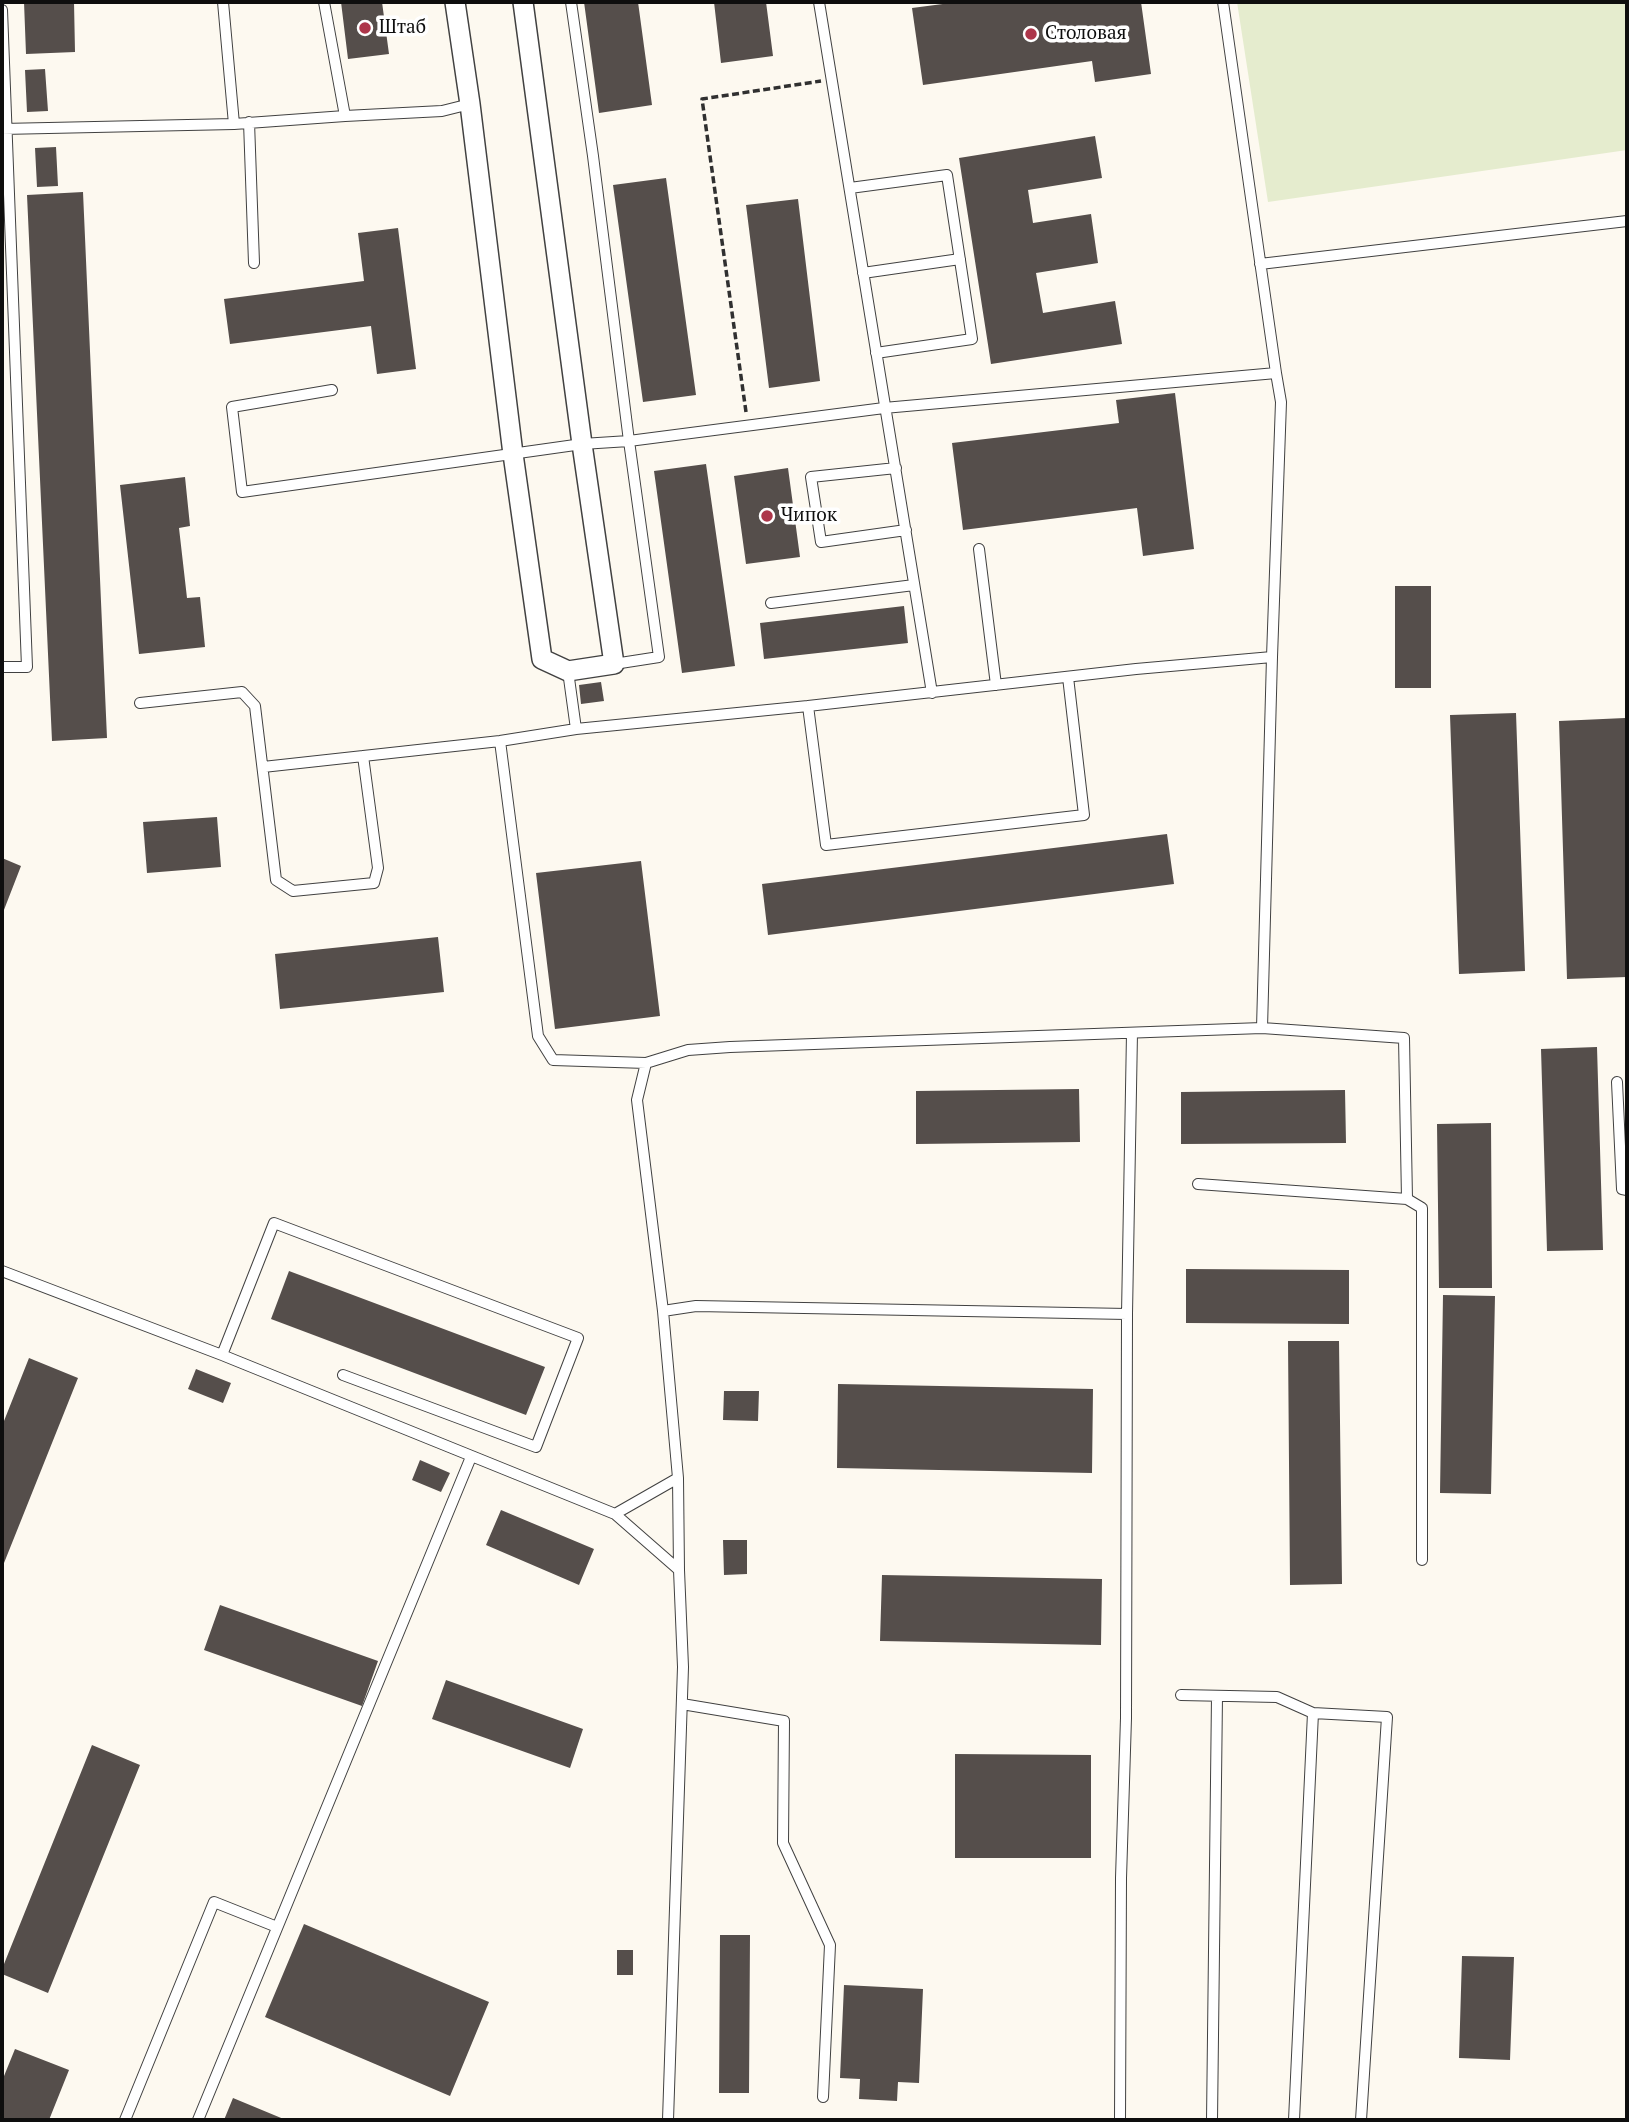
<!DOCTYPE html>
<html>
<head>
<meta charset="utf-8">
<style>
  body { margin:0 }
  #map { position:relative; width:1629px; height:2122px; overflow:hidden; background:#fdf9f0; font-family:"PT Serif",serif }
  canvas { display:block }
  .frame { position:absolute; inset:0; border:4px solid #0e0e0e; pointer-events:none }
</style>
</head>
<body>
<div id="map">
<canvas width="1629" height="2122"></canvas>
<div class="frame"></div>
</div>
<script>
const g = document.querySelector('canvas').getContext('2d');
g.lineJoin = 'round';
function paint(path, color) { g.fillStyle = color; g.fill(path, 'evenodd'); }
const poly = rows => new Path2D(rows.map(r => 'M' + r).join(''));
function strokePath(path, color, width, dash) { g.strokeStyle = color; g.lineWidth = width; g.lineCap = dash ? 'butt' : 'round'; g.setLineDash(dash || []); g.stroke(path); }
function label(font, color, halo, rows, align = 'center') {
  g.font = font + ' "PT Serif",serif'; g.lineWidth = 7; g.setLineDash([]); g.textBaseline = 'middle'; g.strokeStyle = halo; g.fillStyle = color; for (const [text, x, y, turn = 0] of rows) {
    g.save(); g.translate(x, y); g.rotate((+turn || 0) * Math.PI / 180); g.textAlign = isNaN(turn) ? turn : align; if (halo) g.strokeText(text, 0, 0); g.fillText(text, 0, 0); g.restore();
  }
}
paint(poly([
  [1237,2,1627,2,1627,150,1268,202]
]), '#e5ecce');
paint(poly([
  [24,2,74,2,75,52,26,54],
  [341,2,382,2,389,54,348,59],
  [584,2,638,2,652,105,599,113],
  [714,2,766,2,773,56,721,63],
  [958,2,1141,2,1151,74,1095,82,1092,61,923,85,912,8],
  [45,69,48,111,27,112,25,70],
  [1095,136,1102,178,1028,190,1033,223,1091,214,1098,263,1036,273,1043,313,1115,301,1122,344,991,364,959,158],
  [56,147,58,186,37,187,35,148],
  [666,178,696,395,643,402,613,185],
  [83,192,107,738,52,741,27,195],
  [798,199,820,381,769,388,746,205],
  [398,228,416,369,377,374,371,326,230,344,224,299,364,281,358,233],
  [1175,393,1194,549,1143,556,1137,508,963,530,952,443,1119,423,1116,400],
  [706,464,735,666,682,673,654,471],
  [788,468,800,557,746,564,734,476],
  [185,477,190,526,179,528,187,598,200,597,205,647,139,654,120,485],
  [1395,586,1431,586,1431,688,1395,688],
  [904,606,908,643,764,659,760,623],
  [601,682,604,701,581,704,579,685],
  [1516,713,1525,971,1459,974,1450,715],
  [1625,718,1627,797,1627,977,1567,979,1559,721],
  [217,817,221,867,147,873,143,822],
  [1167,834,1174,884,768,935,762,884],
  [2,858,21,866,2,915],
  [641,861,660,1016,555,1029,536,873],
  [438,937,444,992,280,1009,275,954],
  [1597,1047,1603,1250,1547,1251,1541,1049],
  [1079,1089,1080,1142,916,1144,916,1091],
  [1345,1090,1346,1143,1181,1144,1181,1092],
  [1491,1123,1492,1288,1439,1288,1437,1124],
  [1186,1269,1349,1270,1349,1324,1186,1323],
  [289,1271,545,1367,526,1415,271,1319],
  [1443,1295,1495,1296,1491,1494,1440,1493],
  [1288,1341,1339,1341,1342,1584,1290,1585],
  [29,1358,78,1378,2,1568,2,1426],
  [196,1369,231,1383,223,1403,188,1389],
  [838,1384,1093,1389,1092,1473,837,1468],
  [724,1391,759,1391,758,1421,723,1420],
  [420,1460,450,1473,441,1492,412,1480],
  [501,1510,594,1549,579,1585,486,1545],
  [723,1540,747,1540,747,1574,724,1575],
  [882,1575,1102,1579,1101,1645,880,1641],
  [220,1605,378,1661,362,1706,204,1650],
  [446,1680,583,1729,570,1768,432,1719],
  [92,1745,140,1765,48,1993,2,1974,2,1969],
  [955,1754,1091,1755,1091,1858,955,1858],
  [304,1924,489,2002,450,2096,265,2017],
  [720,1935,750,1935,749,2093,719,2093],
  [617,1950,633,1950,633,1975,617,1975],
  [1462,1956,1514,1957,1510,2060,1459,2058],
  [844,1985,923,1989,919,2083,898,2082,897,2101,859,2099,860,2079,840,2078],
  [15,2049,69,2070,49,2120,2,2120,2,2081],
  [233,2098,286,2120,224,2120]
]), '#554e4b');
const service = poly([
  [223,2,234,124],
  [324,2,345,116],
  [571,2,593,156,629,441,659,657,614,664],
  [819,2,932,693],
  [2,10,27,667,2,667],
  [249,122,254,263],
  [2,129,234,124,345,116,442,111,470,104],
  [850,188,947,175,972,339,876,353],
  [1260,264,1627,221],
  [863,273,960,259],
  [332,390,232,407,242,492,582,444,629,441,884,408,1276,373,1223,2],
  [896,468,811,477,821,542,906,530],
  [979,549,996,685],
  [771,603,914,585],
  [568,671,576,729,808,706,1136,669,1272,657,1281,402,1276,373],
  [140,703,242,692,255,706,276,880,293,891,374,883,378,868,363,756],
  [808,706,826,845,1084,815,1068,677],
  [500,741,538,1036,553,1060,646,1063],
  [263,767,500,741,576,729],
  [1262,1028,1404,1038,1407,1199],
  [1617,1082,1622,1189,1627,1190],
  [1198,1184,1407,1199,1422,1208,1422,1560],
  [2,1271,222,1355,615,1514,678,1478],
  [663,1311,696,1306,1127,1314],
  [222,1355,274,1223,578,1338,536,1447,343,1375],
  [615,1514,679,1570],
  [1181,1695,1277,1697,1313,1713,1387,1717,1361,2120],
  [682,1704,784,1721,783,1843,830,1945,823,2097],
  [125,2120,214,1902,277,1927],
  [198,2120,471,1457],
  [668,2120,683,1667,679,1570,678,1478,663,1311,637,1100,646,1063,688,1050,730,1047,1262,1028,1272,657],
  [1120,2120,1121,1878,1126,1718,1127,1314,1132,1033],
  [1212,2120,1217,1696],
  [1294,2120,1313,1713]
]);
const minor = poly([
  [455,2,470,104,513,454,542,659,568,671,614,664,582,444,523,2]
]);
strokePath(service, '#414141', 12);
strokePath(minor, '#414141', 22);
strokePath(poly([
  [746,412,702,99,821,81]
]), '#303030', 3.5, [7, 3.5]);
strokePath(service, '#fff', 10);
strokePath(minor, '#fff', 19);
for (const [x, y, r, color] of [
  [365,28,7,"#ad364a"],
  [1031,34,7,"#ad364a"],
  [767,516,7,"#ad364a"]
]) { const dot = new Path2D(); dot.arc(x, y, r, 0, 2 * Math.PI); g.fillStyle = color; g.fill(dot); strokePath(dot, '#fff', 2.5); }
label('19px', '#0e0e0e', '#fff', [
  ["Штаб",379,28],
  ["Столовая",1045,34],
  ["Чипок",781,516]
], 'left');
</script>
</body>
</html>
